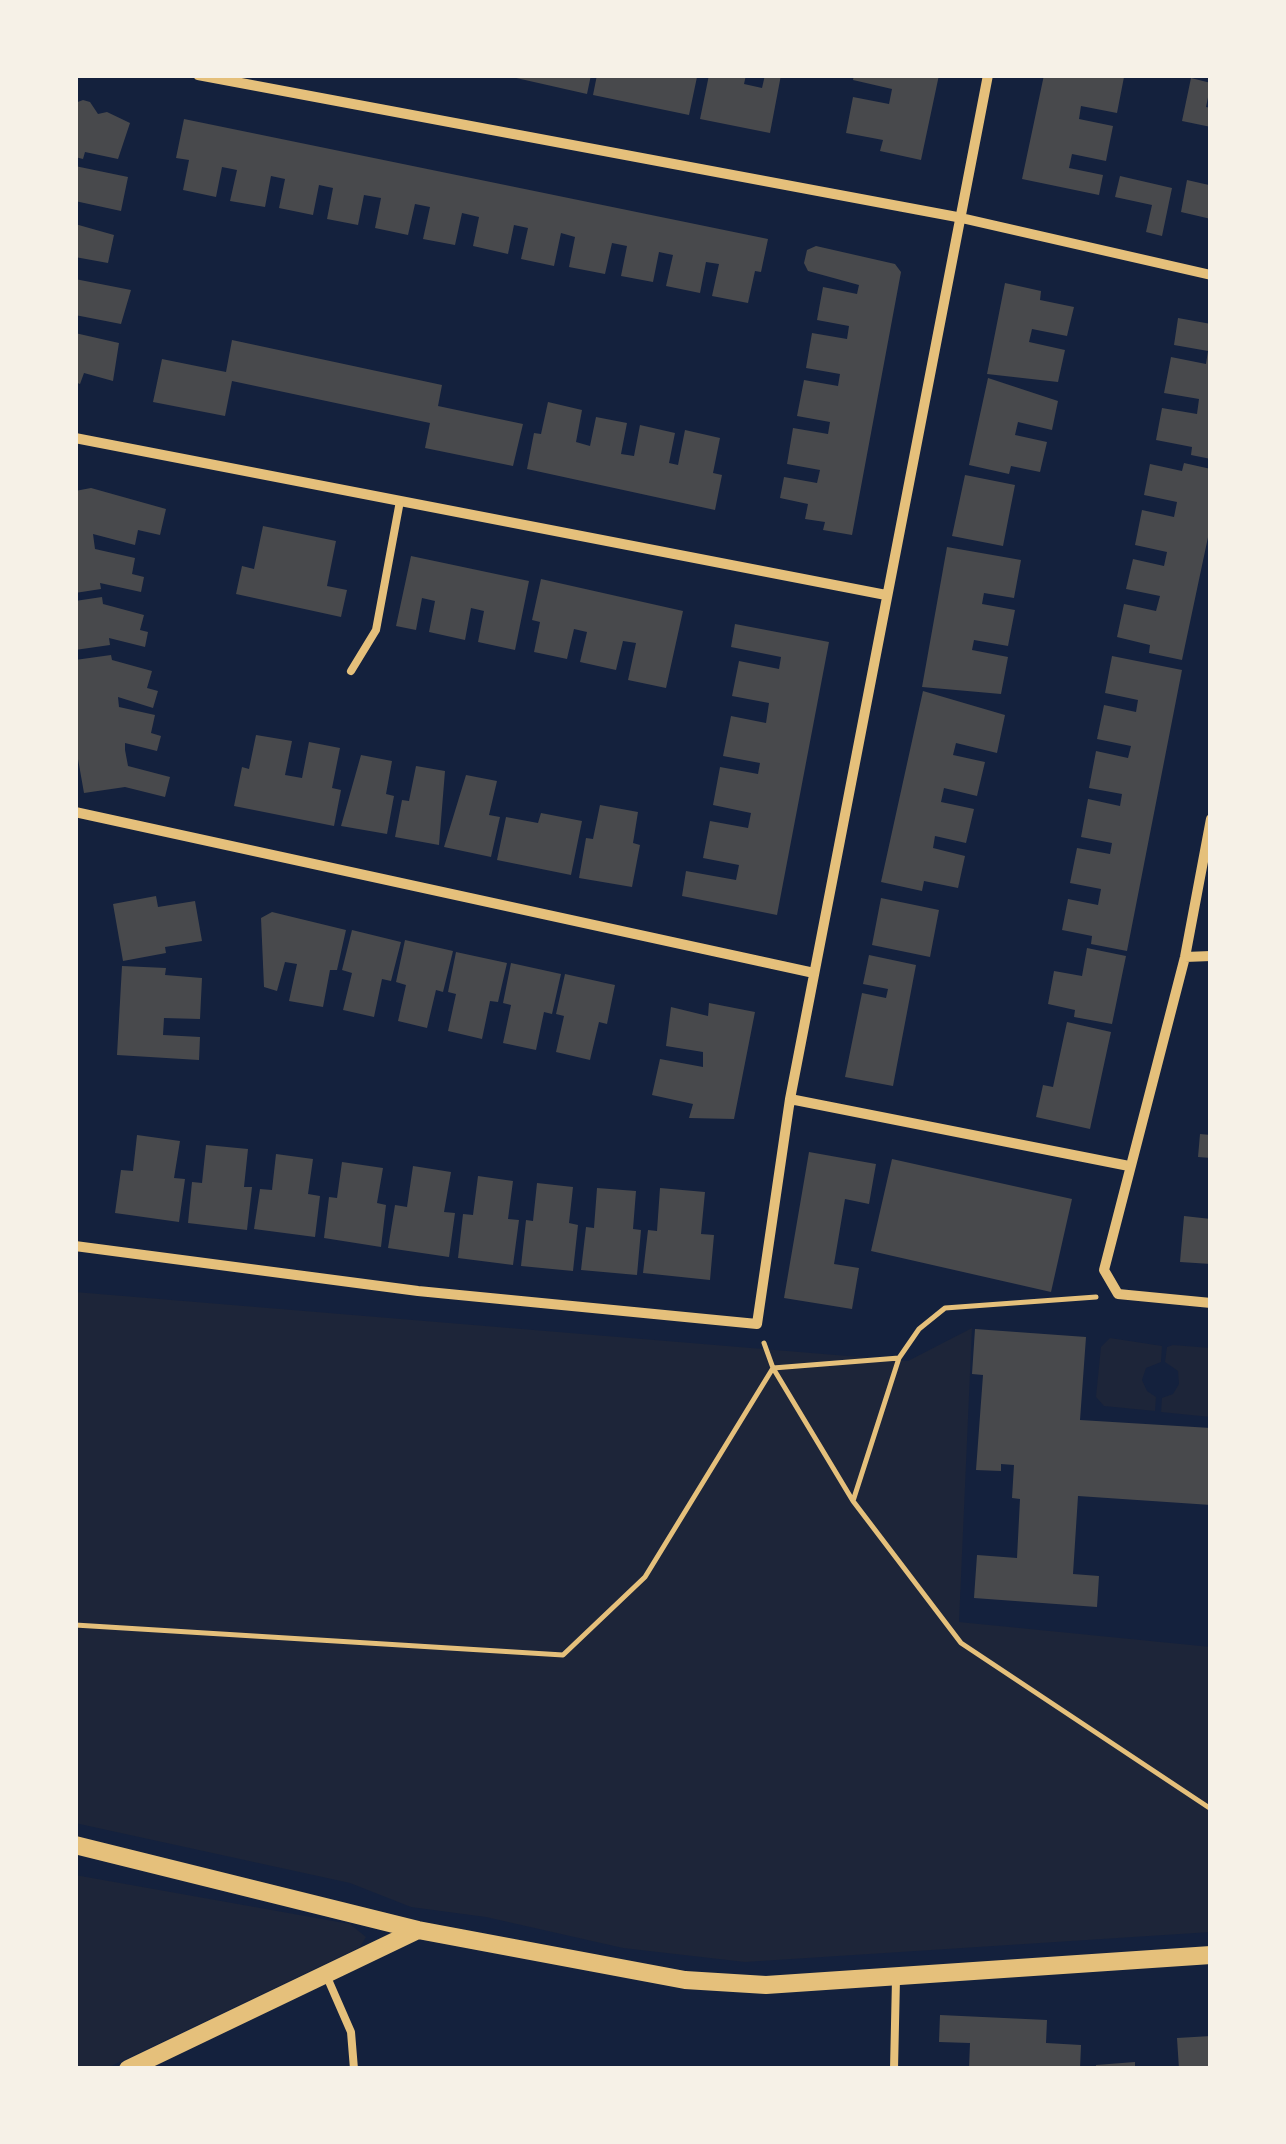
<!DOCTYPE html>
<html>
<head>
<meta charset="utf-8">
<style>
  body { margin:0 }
  #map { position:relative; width:1286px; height:2144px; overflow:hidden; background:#14213d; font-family:Roboto,sans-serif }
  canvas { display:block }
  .frame { position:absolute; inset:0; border:78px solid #f6f1e7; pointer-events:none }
</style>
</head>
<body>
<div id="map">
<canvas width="1286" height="2144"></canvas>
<div class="frame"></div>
</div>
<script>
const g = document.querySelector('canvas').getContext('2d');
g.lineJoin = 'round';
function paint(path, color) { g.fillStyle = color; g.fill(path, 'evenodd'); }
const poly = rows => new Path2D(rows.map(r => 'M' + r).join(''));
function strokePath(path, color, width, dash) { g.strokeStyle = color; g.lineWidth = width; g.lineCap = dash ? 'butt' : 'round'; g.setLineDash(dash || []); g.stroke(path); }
paint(poly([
  [75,1292,908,1361,972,1328,959,1622,1211,1647,1211,1932,745,1962,623,1948,486,1917,411,1907,350,1883,75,1823],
  [1110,1338,1162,1346,1161,1362,1146,1368,1142,1380,1147,1391,1156,1397,1155,1411,1104,1406,1096,1397,1101,1347],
  [1173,1345,1211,1348,1211,1417,1161,1412,1162,1398,1173,1394,1179,1384,1178,1371,1165,1362,1167,1347],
  [75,1875,350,1924,366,1937,360,1947,105,2069,75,2069]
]), '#1d2539');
paint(poly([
  [503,75,591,75,587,94],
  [597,75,697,77,689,115,593,95],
  [709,75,746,75,744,84,762,88,765,75,781,75,770,133,700,119],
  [854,75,939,75,921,160,880,151,883,140,846,133,853,97,889,104,892,89,853,80],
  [1044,75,1124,77,1117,113,1081,106,1079,119,1113,126,1106,161,1072,154,1069,168,1103,175,1099,195,1022,179],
  [1191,78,1211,83,1206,107,1211,108,1211,127,1182,121],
  [83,100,90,102,98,114,107,112,130,123,118,159,85,152,83,159,75,157,75,103],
  [184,119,768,239,761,272,755,271,748,303,712,296,719,264,706,262,700,293,666,286,673,255,659,252,653,282,621,276,627,246,612,243,605,274,569,267,575,237,561,233,554,266,521,259,528,228,514,225,508,254,473,246,479,217,462,213,455,245,423,239,430,207,415,204,408,235,375,228,381,198,364,195,358,225,327,219,333,188,319,185,313,215,279,208,285,179,271,176,265,207,230,201,237,170,222,167,216,197,183,190,189,160,176,158],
  [75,166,128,177,121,211,75,201],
  [1120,176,1172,188,1162,236,1146,232,1152,205,1115,197],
  [1187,180,1209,185,1211,219,1181,212],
  [75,224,114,235,108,263,75,257],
  [816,246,895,264,901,272,852,535,823,530,825,522,805,519,808,504,780,498,784,477,817,483,820,470,787,464,793,428,828,434,830,422,797,416,804,380,838,386,840,374,806,368,812,333,847,339,849,326,817,320,823,287,857,294,859,285,808,271,804,263,807,250],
  [75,279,131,290,121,324,75,315],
  [1005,283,1041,291,1040,300,1074,307,1067,336,1032,329,1029,342,1065,350,1058,382,987,374],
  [1178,318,1211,324,1211,459,1191,455,1192,447,1156,440,1162,408,1197,414,1199,399,1164,393,1171,357,1206,364,1208,351,1174,345],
  [75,333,119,343,113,381,84,373,80,384,75,382],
  [232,340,442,385,438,406,523,424,513,466,425,448,430,423,232,381,225,416,153,402,162,359,226,372],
  [988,378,1058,401,1052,430,1018,422,1015,435,1047,442,1040,472,1011,466,1009,474,969,465],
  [548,402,582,410,576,442,590,446,596,417,627,423,621,454,634,456,640,425,675,433,669,463,678,465,685,430,720,438,713,473,722,475,715,510,527,469,534,433,541,434],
  [1184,463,1211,469,1211,523,1182,660,1149,653,1150,645,1117,637,1124,604,1156,611,1160,596,1126,589,1133,559,1164,566,1167,552,1135,545,1142,510,1174,517,1177,502,1144,495,1150,464,1182,471],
  [965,475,1015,485,1003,546,952,536],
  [91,488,166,509,160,535,138,530,135,545,93,534,95,549,135,558,132,574,144,577,141,592,100,583,101,589,75,593,75,491],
  [263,526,336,541,327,586,347,590,341,617,236,594,242,566,254,569],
  [947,547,1021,560,1014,598,984,593,982,604,1015,610,1008,646,974,640,972,650,1008,657,1001,694,922,687],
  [411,556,529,581,515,650,478,642,484,611,471,608,465,640,429,632,435,601,422,598,416,630,396,626],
  [541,579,683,611,666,688,628,680,636,643,623,641,616,670,580,662,587,632,574,629,567,659,534,652,540,622,532,620],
  [102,597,103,604,144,615,140,630,148,632,145,647,109,638,110,645,75,650,75,601],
  [735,624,829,642,777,915,682,896,686,871,736,880,739,865,703,858,710,821,748,828,751,813,713,805,720,767,758,774,760,763,723,756,731,716,766,723,769,703,732,696,739,661,779,669,781,657,731,647],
  [111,655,112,660,152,671,147,688,158,691,153,708,118,697,119,707,155,715,151,733,161,736,157,751,125,743,125,750,128,766,170,777,165,797,125,787,84,793,75,742,75,660],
  [1112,656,1182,670,1127,951,1091,944,1092,936,1062,930,1068,899,1098,905,1101,889,1070,883,1077,848,1110,854,1112,843,1081,837,1088,799,1120,806,1122,794,1089,788,1096,751,1128,758,1131,746,1097,739,1104,705,1136,712,1138,700,1105,693],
  [923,691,1005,715,997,753,956,743,953,755,985,762,977,796,944,788,941,802,974,809,966,843,935,836,933,848,965,856,958,888,924,881,922,891,881,882],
  [256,735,292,741,285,775,302,778,309,742,340,748,332,788,341,790,334,826,234,806,242,767,249,769],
  [361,755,392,761,386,794,394,796,387,834,341,826],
  [416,766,445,771,439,845,395,837,402,800,409,801],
  [466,775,497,781,489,815,500,817,491,857,444,847],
  [600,805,638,812,633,843,640,845,632,887,579,878,586,838,593,839],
  [541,813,582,821,571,875,497,860,506,817,538,823],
  [156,896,158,907,195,901,202,941,165,947,166,953,123,961,113,904],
  [881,898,939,910,930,957,872,945],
  [272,912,346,930,337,970,330,970,323,1007,289,1001,297,964,285,962,277,991,264,987,261,918],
  [352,930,401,942,391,981,382,979,374,1017,343,1010,352,973,342,970],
  [405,940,453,951,443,992,436,990,427,1028,398,1021,406,985,396,982],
  [1087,948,1126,956,1112,1024,1074,1017,1075,1010,1048,1004,1054,971,1082,976],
  [456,952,507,963,498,1002,490,1001,482,1039,448,1031,456,994,448,992],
  [869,955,916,965,893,1086,845,1077,862,993,886,998,888,989,863,984],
  [511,963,561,974,552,1014,544,1012,536,1050,503,1043,511,1005,503,1003],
  [122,966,166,968,165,975,202,978,200,1019,164,1018,163,1035,200,1037,199,1060,117,1055],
  [565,974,615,985,607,1024,599,1022,590,1060,556,1052,564,1016,556,1014],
  [709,1003,755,1012,734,1119,689,1118,693,1104,652,1095,660,1059,703,1067,703,1052,666,1046,671,1007,708,1016],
  [1067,1022,1111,1032,1090,1129,1036,1117,1043,1085,1053,1087],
  [1200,1134,1211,1135,1211,1158,1198,1157],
  [137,1135,180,1141,174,1178,185,1179,179,1222,115,1213,121,1170,133,1171],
  [206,1145,248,1149,244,1187,252,1187,247,1230,188,1223,192,1182,202,1183],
  [809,1152,876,1164,869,1204,845,1199,834,1264,859,1268,852,1309,784,1298],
  [276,1154,313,1159,308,1194,320,1196,315,1237,254,1229,260,1189,272,1190],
  [892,1159,1072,1199,1051,1292,871,1251],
  [342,1162,383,1168,377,1203,386,1205,381,1247,324,1238,329,1197,337,1198],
  [413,1166,451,1172,444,1212,455,1213,449,1257,388,1248,395,1205,407,1207],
  [478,1176,513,1181,508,1219,519,1220,513,1265,458,1258,463,1214,473,1215],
  [537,1183,573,1187,569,1223,578,1225,573,1271,521,1266,526,1220,533,1221],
  [597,1188,636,1191,633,1229,641,1230,637,1275,581,1270,586,1227,594,1228],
  [660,1188,705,1192,701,1234,714,1235,710,1280,643,1273,648,1230,657,1231],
  [1184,1216,1211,1219,1211,1264,1180,1262],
  [975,1329,1086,1337,1080,1420,1211,1428,1211,1505,1078,1496,1073,1574,1099,1576,1097,1607,974,1598,977,1555,1017,1558,1020,1499,1012,1498,1014,1465,1001,1464,1001,1471,976,1470,983,1375,972,1374],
  [940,2015,1047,2020,1046,2043,1081,2045,1080,2069,969,2069,970,2043,939,2042],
  [1211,2036,1211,2069,1179,2069,1177,2038],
  [1135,2062,1135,2069,1096,2069,1096,2065]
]), '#48494c');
strokePath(poly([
  [764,1343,773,1368,853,1501],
  [899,1358,853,1501,961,1643,1211,1809],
  [773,1368,899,1358,919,1329,945,1308,1096,1297],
  [75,1625,563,1655,645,1577,773,1368]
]), '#e5c07b', 5);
strokePath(poly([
  [351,671,376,630,400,501],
  [327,1977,351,2032,354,2069],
  [894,2069,896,1979]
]), '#e5c07b', 8);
strokePath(poly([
  [198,75,957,217,1211,275],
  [75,438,886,595],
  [75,812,814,973],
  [1211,819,1185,957,1104,1270,1118,1294,1211,1303],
  [1185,957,1211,956],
  [790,1099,1129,1166],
  [75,1246,418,1291,757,1324,790,1099,988,75]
]), '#e5c07b', 10);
strokePath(poly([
  [75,1845,418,1930,685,1980,766,1985,1211,1955],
  [128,2069,418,1930]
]), '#e5c07b', 18);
</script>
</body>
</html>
